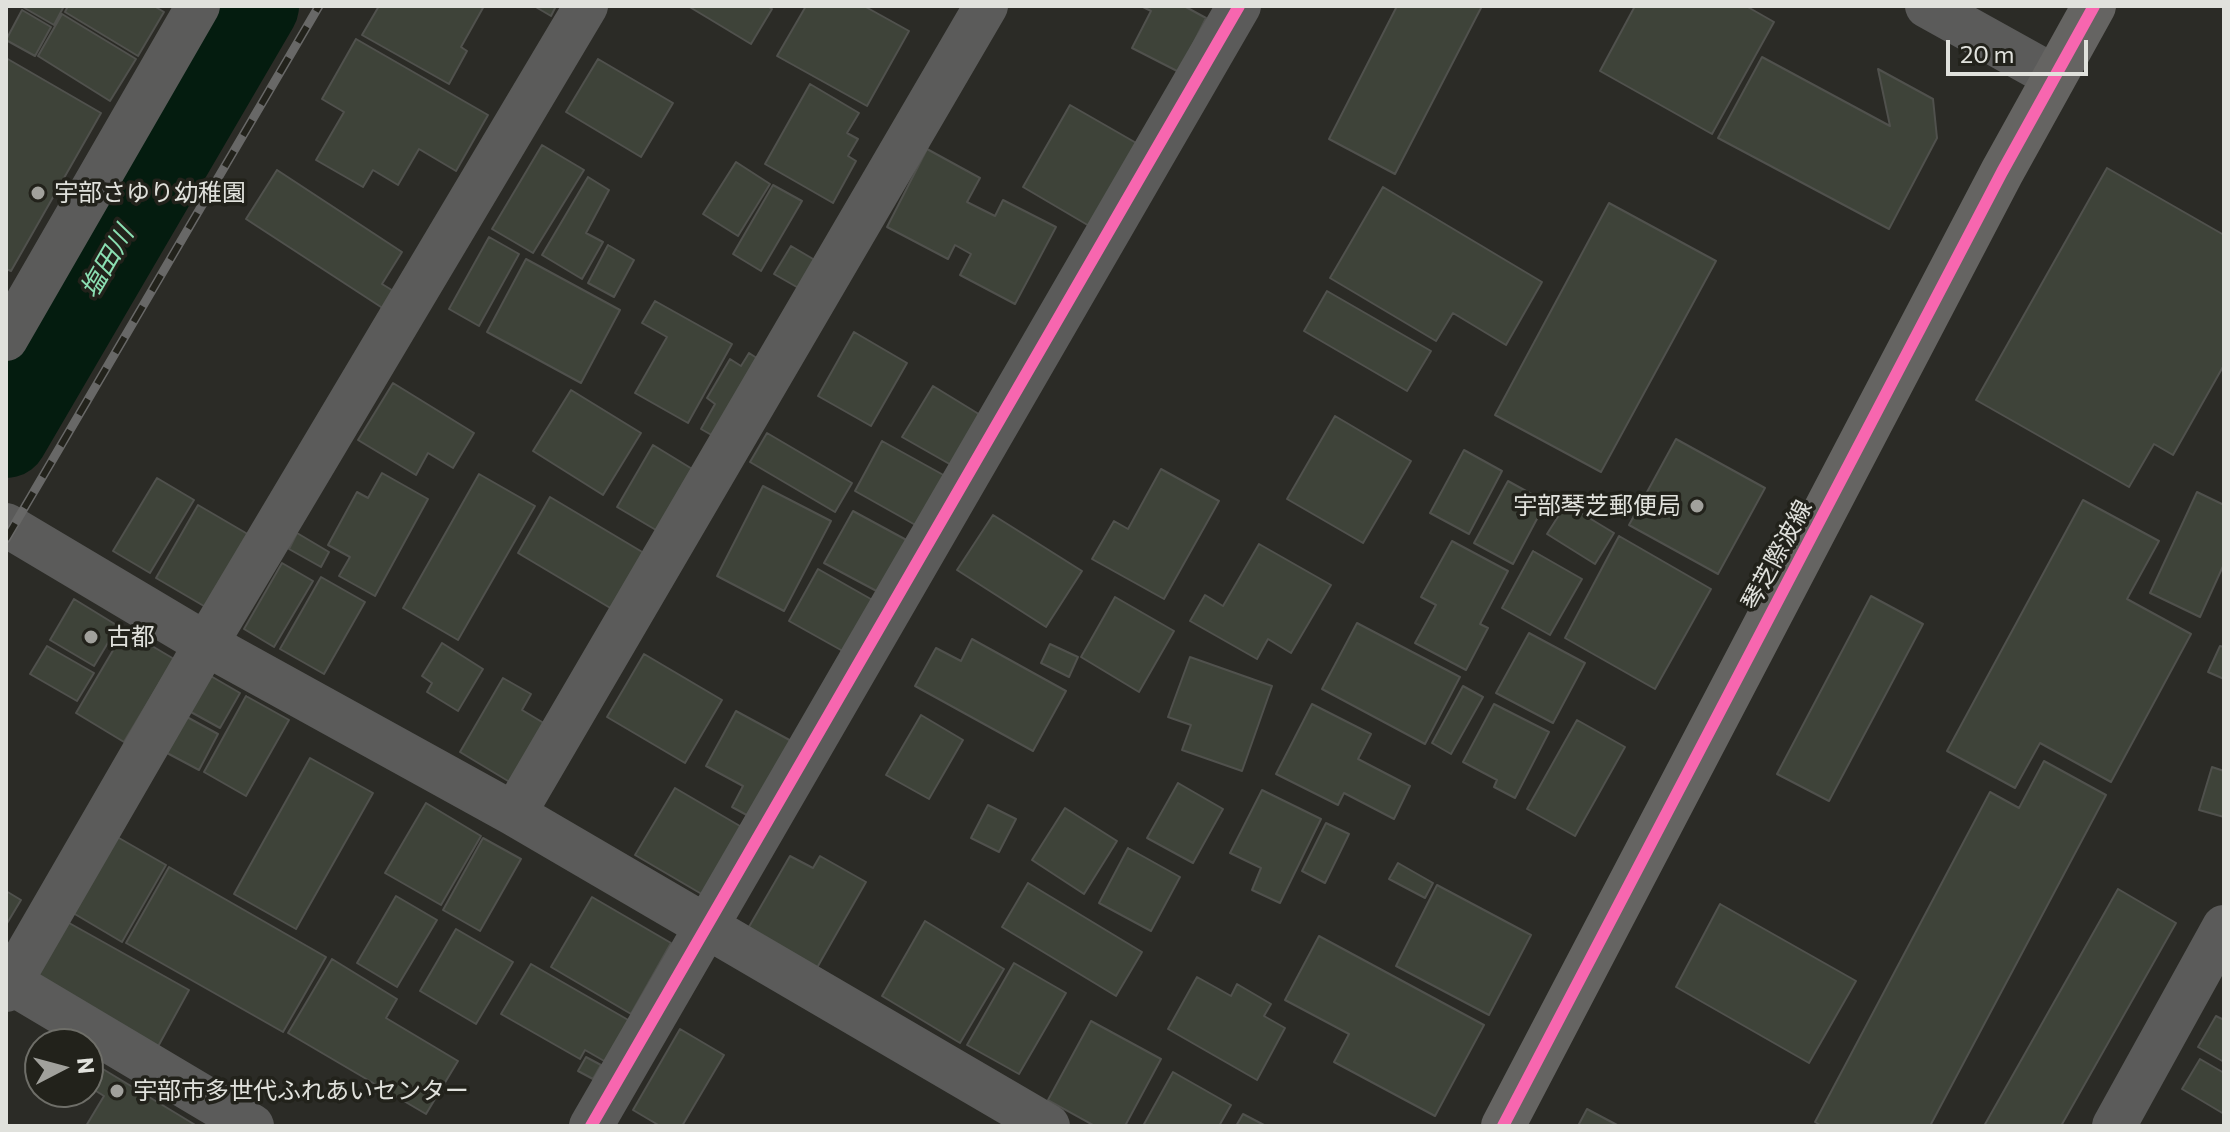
<!DOCTYPE html>
<html>
<head>
<meta charset="utf-8">
<style>
  body { margin:0 }
  #map { position:relative; width:2230px; height:1132px; overflow:hidden; background:#2b2b26; font-family:Commissioner,sans-serif }
  canvas { display:block }
  .frame { position:absolute; inset:0; border:8px solid #e0e1dc; pointer-events:none }
  .north { position:absolute; left:24px; top:1028px; width:80px; height:80px; box-sizing:border-box; background:#22221b; border:2px solid #6e6e68; border-radius:50%; rotate:84deg; font-size:22px; font-weight:700; line-height:32px; text-align:center; color:#e0e1dc }
  .north::after { content:''; display:block; margin:auto; width:28px; height:36px; background:#a1a19c; clip-path:polygon(50% 0,100% 100%,50% 72%,0 100%) }
  .scale { position:absolute; left:1946px; top:40px; width:142px; height:36px; box-sizing:border-box; border:4px solid #e0e1dc; border-top:0; padding-left:10px; font-size:24px; line-height:28px; white-space:nowrap; color:#e0e1dc; -webkit-text-stroke:6px #22221b; paint-order:stroke }
</style>
</head>
<body>
<div id="map">
<canvas width="2230" height="1132"></canvas>
<div class="frame"></div>
<div class="north">N</div>
<div class="scale">20 m</div>
</div>
<script>
const g = document.querySelector('canvas').getContext('2d');
g.lineJoin = 'round';
const poly = rows => new Path2D(rows.map(r => 'M' + r).join(''));
function strokePath(path, color, width, dash) { g.strokeStyle = color; g.lineWidth = width; g.lineCap = dash ? 'butt' : 'round'; g.setLineDash(dash || []); g.stroke(path); }
function paint(path, color) { g.fillStyle = color; g.fill(path, 'evenodd'); }
function label(font, color, halo, rows, align = 'center') {
  g.font = font + ' Commissioner,"Noto Sans JP",sans-serif'; g.lineWidth = 7; g.setLineDash([]); g.textBaseline = 'middle'; g.strokeStyle = halo; g.fillStyle = color; for (const [text, x, y, turn = 0] of rows) {
    g.save(); g.translate(x, y); g.rotate((+turn || 0) * Math.PI / 180); g.textAlign = isNaN(turn) ? turn : align; if (halo) g.strokeText(text, 0, 0); g.fillText(text, 0, 0); g.restore();
  }
}
strokePath(poly([
  [6,436,257,6]
]), '#041c0f', 84);
const building = poly([
  [21,6,64,6,54,25,21,6],
  [68,6,154,6,164,12,138,56,65,12,68,6],
  [379,6,484,6,461,47,467,51,449,84,362,35,379,6],
  [534,6,556,6,551,16,534,6],
  [688,6,767,6,772,9,751,44,688,6],
  [806,6,864,6,909,31,867,106,777,56,806,6],
  [1141,6,1184,6,1206,18,1179,72,1132,48,1151,11,1141,6],
  [1397,6,1482,6,1395,174,1329,139,1397,6],
  [1635,6,1746,6,1774,22,1712,134,1600,71,1635,6],
  [22,10,51,27,35,56,6,40,22,10],
  [62,14,136,59,110,101,38,56,62,14],
  [356,39,488,115,456,171,419,149,398,185,373,170,363,187,316,160,344,112,322,99,356,39],
  [1762,57,1890,126,1878,69,1933,99,1937,138,1889,229,1718,138,1762,57],
  [6,58,101,113,11,271,6,269,6,58],
  [598,59,673,103,641,157,566,112,598,59],
  [810,84,859,113,847,133,858,139,848,156,856,161,833,203,765,164,810,84],
  [1070,105,1138,144,1091,227,1023,187,1070,105],
  [542,145,584,170,533,253,492,229,542,145],
  [927,149,980,178,967,202,995,216,1003,200,1056,227,1015,304,960,275,971,254,955,245,948,259,887,227,927,149],
  [736,162,770,184,738,236,703,214,736,162],
  [2107,168,2224,235,2224,365,2173,455,2154,444,2129,487,1976,400,2107,168],
  [277,170,402,252,382,284,395,292,384,309,246,219,277,170],
  [588,177,609,190,586,233,603,242,582,279,542,255,588,177],
  [773,185,802,201,761,271,733,254,773,185],
  [1383,187,1542,282,1506,345,1453,313,1436,341,1330,278,1383,187],
  [1609,203,1716,261,1601,472,1495,415,1609,203],
  [489,237,519,254,479,326,449,309,489,237],
  [608,245,634,260,614,297,588,283,608,245],
  [791,246,825,266,809,294,774,274,791,246],
  [526,259,620,310,581,383,487,332,526,259],
  [1327,291,1431,351,1407,391,1304,331,1327,291],
  [655,301,732,344,688,423,635,393,667,337,642,323,655,301],
  [854,332,907,363,871,426,818,396,854,332],
  [749,353,766,364,722,441,701,429,715,404,707,398,730,359,741,366,749,353],
  [393,383,474,433,453,468,428,453,416,475,358,440,393,383],
  [933,386,982,416,953,466,902,437,933,386],
  [571,390,641,433,603,495,533,451,571,390],
  [1335,416,1411,461,1363,543,1287,499,1335,416],
  [767,433,852,483,835,512,750,462,767,433],
  [1676,439,1765,488,1718,574,1629,525,1676,439],
  [882,441,947,477,919,527,855,491,882,441],
  [653,445,702,475,666,536,617,507,653,445],
  [1464,450,1502,471,1469,534,1430,513,1464,450],
  [1161,469,1219,501,1164,599,1092,559,1114,521,1128,529,1161,469],
  [382,473,428,499,375,596,339,576,350,557,328,545,357,492,368,498,382,473],
  [479,474,535,506,458,640,403,608,479,474],
  [157,478,194,500,150,573,113,551,157,478],
  [1508,481,1546,502,1513,564,1474,543,1508,481],
  [763,486,831,521,784,611,717,576,763,486],
  [2197,492,2224,505,2224,564,2200,617,2150,593,2197,492],
  [550,497,654,559,622,615,518,553,550,497],
  [2083,500,2159,541,2127,599,2191,634,2111,782,2040,743,2015,788,1947,751,2083,500],
  [1566,504,1614,533,1595,564,1547,534,1566,504],
  [198,505,251,536,209,609,156,578,198,505],
  [853,511,912,543,884,595,824,563,853,511],
  [993,515,1082,571,1046,627,957,570,993,515],
  [297,533,329,552,321,567,289,549,297,533],
  [1619,536,1711,589,1655,689,1565,638,1619,536],
  [1452,541,1508,571,1480,624,1488,628,1466,670,1415,643,1436,605,1421,597,1452,541],
  [1259,544,1331,585,1291,653,1268,639,1257,659,1190,621,1205,595,1223,606,1259,544],
  [1533,551,1582,579,1550,635,1502,608,1533,551],
  [282,563,313,581,274,647,244,629,282,563],
  [818,569,876,602,848,654,789,621,818,569],
  [321,577,365,602,324,674,280,649,321,577],
  [1871,596,1923,624,1829,801,1777,774,1871,596],
  [1115,597,1174,631,1139,692,1081,657,1115,597],
  [74,599,118,626,94,666,50,640,74,599],
  [1357,623,1460,677,1425,744,1322,689,1357,623],
  [125,630,174,659,124,742,76,713,125,630],
  [1529,633,1585,663,1553,723,1496,693,1529,633],
  [972,639,1066,691,1033,751,915,686,936,648,961,661,972,639],
  [442,643,483,669,458,711,427,692,432,683,422,676,442,643],
  [1050,644,1078,657,1069,677,1041,663,1050,644],
  [47,646,94,673,77,701,30,674,47,646],
  [2220,646,2224,647,2224,679,2208,672,2220,646],
  [644,654,722,700,685,763,607,717,644,654],
  [1190,657,1272,686,1242,771,1182,750,1191,725,1168,717,1190,657],
  [209,675,240,693,220,728,189,711,209,675],
  [503,678,531,694,522,710,547,725,513,784,460,752,503,678],
  [1463,686,1483,697,1451,754,1432,743,1463,686],
  [246,696,289,720,246,796,204,772,246,696],
  [1312,704,1371,734,1358,759,1410,786,1394,819,1344,793,1338,805,1276,774,1312,704],
  [1494,704,1549,732,1515,798,1494,787,1497,780,1463,762,1494,704],
  [736,711,795,743,754,819,732,807,743,786,706,766,736,711],
  [921,715,963,740,929,799,886,775,921,715],
  [187,717,218,734,199,770,167,753,187,717],
  [1577,720,1625,747,1575,836,1527,809,1577,720],
  [310,758,373,793,296,929,234,894,310,758],
  [2044,761,2106,795,1930,1126,1822,1126,1815,1122,1990,792,2019,808,2044,761],
  [2212,767,2224,771,2224,817,2199,810,2212,767],
  [1178,783,1223,809,1193,863,1147,838,1178,783],
  [675,788,745,829,705,896,635,855,675,788],
  [1262,790,1321,819,1280,903,1252,890,1261,868,1230,853,1262,790],
  [426,803,481,836,441,905,385,873,426,803],
  [988,805,1016,819,999,852,971,838,988,805],
  [1065,808,1117,841,1084,894,1032,860,1065,808],
  [1326,823,1349,834,1325,883,1302,871,1326,823],
  [112,834,166,865,122,942,68,910,112,834],
  [483,838,521,859,480,931,443,910,483,838],
  [1128,848,1180,877,1151,931,1099,903,1128,848],
  [790,856,813,868,820,856,866,882,814,973,746,932,790,856],
  [1398,863,1433,883,1425,898,1389,879,1398,863],
  [169,867,326,957,283,1032,126,943,169,867],
  [1028,883,1142,952,1116,996,1002,927,1028,883],
  [1437,885,1531,935,1489,1015,1396,966,1437,885],
  [2118,889,2176,923,2061,1126,1984,1126,2118,889],
  [6,891,21,900,6,925,6,891],
  [396,896,437,920,397,987,357,963,396,896],
  [592,897,671,943,631,1014,551,967,592,897],
  [1720,904,1856,981,1809,1063,1676,987,1720,904],
  [62,919,189,990,155,1052,28,982,62,919],
  [925,921,1004,969,960,1043,882,996,925,921],
  [456,929,513,962,476,1024,420,991,456,929],
  [1319,936,1484,1025,1435,1116,1334,1062,1349,1034,1285,1000,1319,936],
  [332,959,397,999,386,1018,458,1061,426,1114,288,1033,332,959],
  [1014,963,1066,993,1019,1074,967,1045,1014,963],
  [531,964,630,1021,606,1062,585,1050,580,1059,501,1014,531,964],
  [1197,977,1231,996,1237,984,1271,1004,1264,1016,1285,1028,1257,1080,1168,1029,1197,977],
  [2216,1016,2224,1020,2224,1062,2198,1047,2216,1016],
  [1091,1021,1161,1059,1125,1126,1095,1126,1048,1100,1091,1021],
  [680,1029,724,1055,682,1126,660,1126,633,1110,680,1029],
  [586,1057,601,1065,593,1079,578,1071,586,1057],
  [2200,1059,2224,1073,2224,1114,2182,1089,2200,1059],
  [88,1060,197,1126,86,1126,104,1096,88,1086,88,1060],
  [1173,1072,1231,1105,1219,1126,1143,1126,1173,1072],
  [1587,1109,1619,1126,1578,1126,1587,1109],
  [1243,1114,1266,1126,1236,1126,1243,1114]
]);
paint(building, '#3e4339');
strokePath(building, '#50514d', 2);
strokePath(poly([
  [1927,6,2053,76],
  [6,339,198,6],
  [6,525,206,644,514,814,1048,1126],
  [514,814,986,6],
  [10,982,252,1126],
  [6,990,206,644,586,6],
  [591,1126,1239,6],
  [2114,1126,2224,927]
]), '#5b5b5a', 44);
strokePath(poly([
  [1503,1126,2002,172,2094,6]
]), '#656462', 44);
const rail = poly([
  [6,539,319,6]
]);
strokePath(rail, '#686867', 9);
strokePath(rail, '#22221b', 6, [18]);
strokePath(poly([
  [591,1126,1239,6],
  [1503,1126,2002,172,2094,6]
]), '#f766af', 12);
for (const [x, y, r, color] of [
  [38,193,8,"#a1a19c"],
  [1697,506,8,"#a1a19c"],
  [91,637,8,"#a1a19c"],
  [117,1091,8,"#a1a19c"]
]) { const dot = new Path2D(); dot.arc(x, y, r, 0, 2 * Math.PI); g.fillStyle = color; g.fill(dot); strokePath(dot, '#22221b', 3); }
label('24px', '#e0e1dc', '#22221b', [
  ["宇部さゆり幼稚園",54,193],
  ["宇部琴芝郵便局",1681,506,"right"],
  ["古都",107,637],
  ["宇部市多世代ふれあいセンター",133,1091]
], 'left');
label('24px', '#e0e1dc', '#22221b', [
  ["琴芝際波線",1777,555,-62]
]);
label('italic 26px', '#8be0b3', '#22221b', [
  ["塩田川",107,262,-60]
]);
</script>
</body>
</html>
